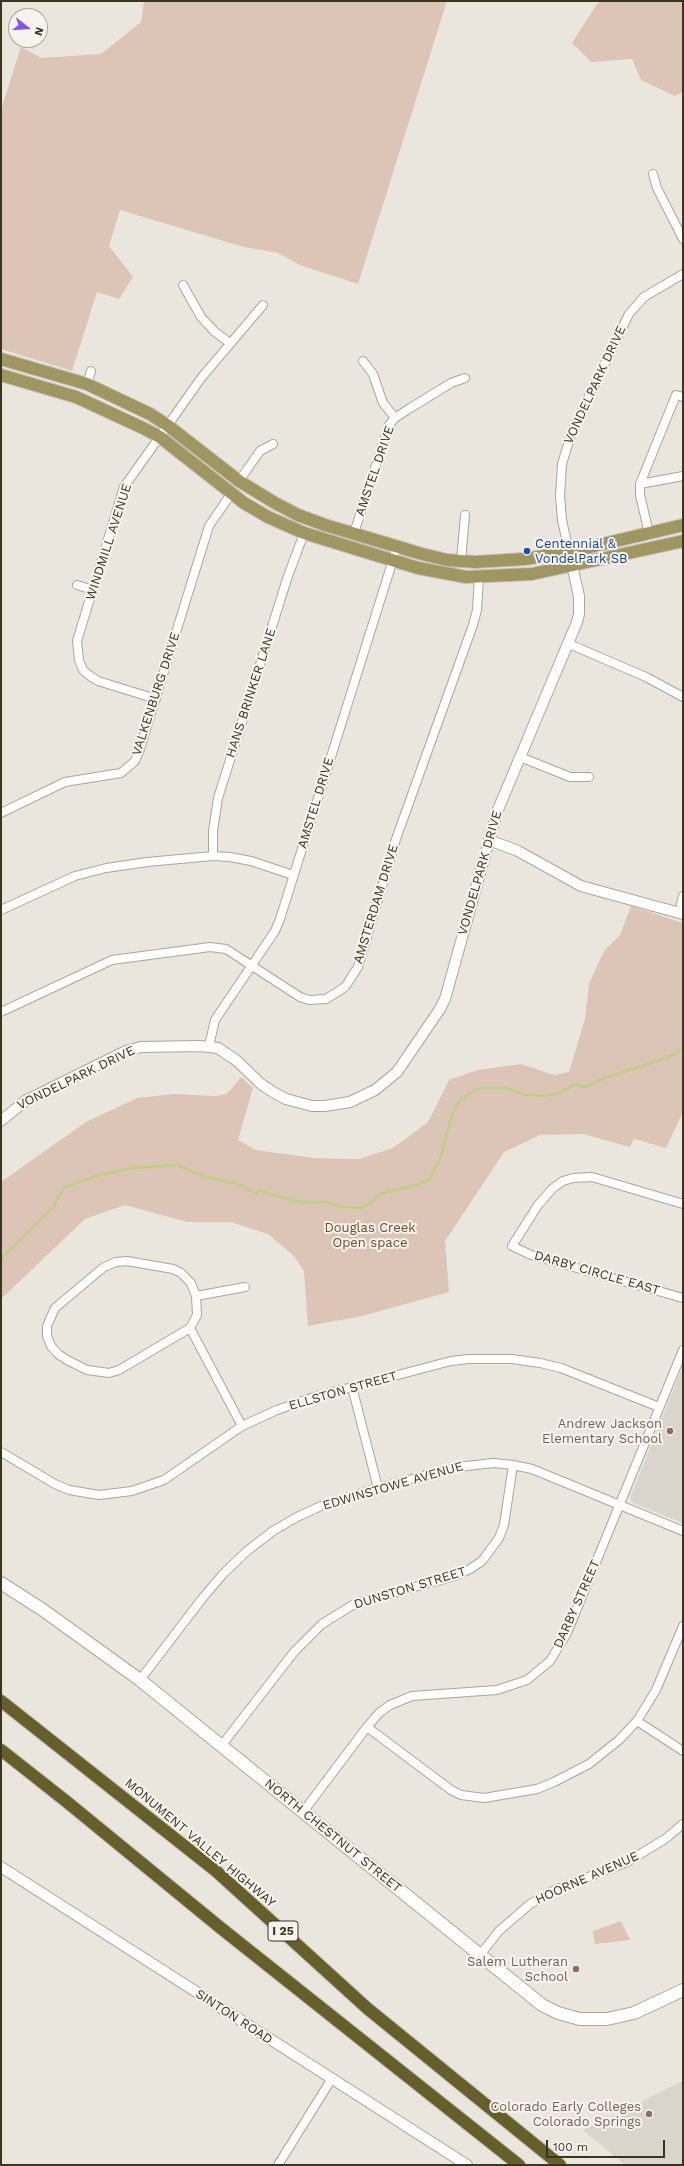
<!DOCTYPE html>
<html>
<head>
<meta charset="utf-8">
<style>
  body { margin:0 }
  #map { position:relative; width:684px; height:2166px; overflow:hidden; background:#eae6de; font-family:"Work Sans",sans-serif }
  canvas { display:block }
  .frame { position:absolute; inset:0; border:2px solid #39351f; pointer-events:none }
  .north { position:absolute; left:8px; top:8px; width:40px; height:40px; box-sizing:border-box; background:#f7f3ee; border:1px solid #aba79b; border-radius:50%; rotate:107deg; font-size:11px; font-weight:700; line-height:16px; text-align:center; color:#39351f }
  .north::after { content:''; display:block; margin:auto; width:14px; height:18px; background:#8852f3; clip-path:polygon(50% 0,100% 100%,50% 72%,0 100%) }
  .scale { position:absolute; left:546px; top:2140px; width:119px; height:18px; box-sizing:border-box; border:2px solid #39351f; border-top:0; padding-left:5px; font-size:12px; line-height:14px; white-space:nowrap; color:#39351f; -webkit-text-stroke:3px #f7f3ee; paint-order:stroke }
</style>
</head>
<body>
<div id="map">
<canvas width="684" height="2166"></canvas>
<div class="frame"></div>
<div class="north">N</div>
<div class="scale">100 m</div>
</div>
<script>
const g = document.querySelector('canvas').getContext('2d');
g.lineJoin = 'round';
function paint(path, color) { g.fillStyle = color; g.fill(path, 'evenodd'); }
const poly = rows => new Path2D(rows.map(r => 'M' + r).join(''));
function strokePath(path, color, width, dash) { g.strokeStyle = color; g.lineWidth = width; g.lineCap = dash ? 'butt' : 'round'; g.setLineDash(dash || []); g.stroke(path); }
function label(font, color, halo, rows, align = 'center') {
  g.font = font + ' "Work Sans",sans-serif'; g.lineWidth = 4; g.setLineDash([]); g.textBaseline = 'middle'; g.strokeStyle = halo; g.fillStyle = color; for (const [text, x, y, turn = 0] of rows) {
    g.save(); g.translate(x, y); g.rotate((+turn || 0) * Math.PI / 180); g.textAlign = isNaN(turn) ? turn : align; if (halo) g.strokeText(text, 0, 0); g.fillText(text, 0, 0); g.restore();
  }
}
paint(poly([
  [683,1366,683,1523,633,1503,630,1498],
  [683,2081,683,2165,625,2165,583,2130]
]), '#dad5cc');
paint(poly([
  [144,1,447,1,358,284,300,265,278,253,244,247,120,210,109,246,133,277,119,299,97,292,72,371,1,349,1,110,21,47,41,58,101,54,141,22],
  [602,1,683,1,683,92,675,96,641,80,632,59,591,62,572,43,597,4],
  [631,906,683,923,683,1112,666,1148,634,1139,630,1147,583,1134,540,1135,504,1152,445,1241,449,1292,362,1316,308,1326,304,1271,294,1256,268,1234,231,1222,187,1222,125,1205,85,1219,1,1299,1,1182,86,1122,137,1098,174,1094,216,1096,227,1094,241,1077,253,1088,238,1140,256,1150,314,1158,359,1159,393,1148,428,1122,449,1080,478,1070,521,1064,554,1075,569,1072,585,1019,589,984,604,951,620,935],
  [621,1921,630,1940,595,1944,593,1931]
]), '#dcc4b6');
strokePath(poly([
  [1,1259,54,1206,59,1195,65,1188,95,1176,132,1168,177,1165,204,1176,241,1185,254,1193,261,1191,291,1200,310,1203,326,1202,341,1207,360,1208,368,1205,378,1196,387,1191,411,1187,430,1179,440,1159,453,1112,459,1101,469,1094,481,1088,506,1088,526,1095,544,1096,559,1093,576,1084,584,1087,607,1077,667,1058,683,1049]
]), '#bed084', 2.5);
const minor = poly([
  [653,174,657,188,683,239],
  [183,285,201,317,215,332,230,343],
  [363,361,373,374,383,403,395,418],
  [87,384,91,371],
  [683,397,676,395,640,484,683,476],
  [239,481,260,451,273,444],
  [640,484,640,495,649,533],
  [354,533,389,425,395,418,407,410,451,383,465,378],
  [569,552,562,520,560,496,562,464,572,431,629,314,644,297,683,274],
  [461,561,465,515],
  [77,585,93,590],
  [569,644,646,677,683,697],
  [156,699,98,681,90,676,83,670,79,660,77,641,124,487,202,377,263,305],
  [520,757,570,777,589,777],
  [1,813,65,782,121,773,135,761,139,752,209,526,231,494],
  [213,856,213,831,218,798,287,579,304,533],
  [1,910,75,876,106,868,147,862,213,856,230,857,251,861,293,875],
  [679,913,683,896],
  [1,1012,112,960,210,947,226,949,300,997,309,1000,326,999,345,987,358,967,396,839,473,625,477,610,479,577],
  [209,1046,215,1020,275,931,280,919,397,547],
  [683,1204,592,1177,573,1178,563,1181,553,1188,538,1205,512,1246,531,1255,683,1298],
  [196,1296,245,1287],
  [190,1328,119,1370,109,1373,87,1370,67,1360,58,1354,51,1346,47,1336,47,1326,55,1308,104,1267,116,1262,127,1261,173,1269,181,1273,191,1283,196,1296,197,1315,190,1328,242,1426],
  [352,1387,378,1488],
  [1,1452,55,1484,69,1490,99,1495,132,1491,164,1480,242,1426,277,1410,314,1397,451,1361,468,1359,512,1359,540,1363,561,1368,659,1407],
  [140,1680,201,1600,223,1574,247,1551,273,1531,297,1517,321,1506,378,1488,457,1467,494,1463,513,1465,532,1469,683,1531],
  [637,1721,683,1751],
  [367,1727,451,1790,461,1795,484,1798,537,1789,554,1782,589,1764,619,1740,637,1721,656,1690,683,1626],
  [222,1745,294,1652,322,1624,356,1603,455,1576,470,1569,482,1561,499,1538,504,1525,513,1465],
  [303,1812,367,1727,379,1713,390,1705,412,1696,497,1690,527,1680,550,1661,567,1633,683,1350],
  [480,1955,499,1931,530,1904,555,1890,627,1862,665,1839,683,1824],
  [278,2165,331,2080]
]);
const tertiary = poly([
  [489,840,518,851,581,886,683,914],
  [1,1121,25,1101,126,1051,141,1047,200,1046,218,1048,237,1061,261,1084,273,1092,286,1099,312,1106,325,1106,350,1102,375,1090,397,1072,440,1009,445,999,497,812,577,622,579,614,579,596,569,552],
  [1,1867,467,2165]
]);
const secondary = poly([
  [1,1583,43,1610,140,1680,542,2005,558,2013,580,2019,607,2019,634,2013,683,1990]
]);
const primary = poly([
  [1,359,87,384,150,414,167,425,239,481,275,503,298,515,325,525,422,554,447,560,475,562,525,559,569,552,683,525],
  [1,375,76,397,143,428,160,437,244,503,268,517,304,533,418,568,466,577,532,574,683,541]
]);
const motorway = poly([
  [1,1701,216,1871,368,2009,560,2165],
  [1,1750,67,1802,222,1929,519,2165]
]);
strokePath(minor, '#aaa699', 10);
strokePath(tertiary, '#aaa699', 12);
strokePath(secondary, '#ada794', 14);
strokePath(primary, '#c4c2bc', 14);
strokePath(motorway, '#c4c2bc', 14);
strokePath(minor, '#fff', 8);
strokePath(tertiary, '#fff', 10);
strokePath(secondary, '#fff', 12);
strokePath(primary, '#a09662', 12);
strokePath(motorway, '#665f2b', 12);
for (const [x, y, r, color] of [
  [527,551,4,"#1a4fb4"],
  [670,1431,4,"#8d6e63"],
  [576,1969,4,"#8d6e63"],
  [649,2114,4,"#8d6e63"]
]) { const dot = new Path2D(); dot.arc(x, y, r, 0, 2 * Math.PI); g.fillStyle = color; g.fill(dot); strokePath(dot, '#f7f3ee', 1.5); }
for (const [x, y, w] of [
  [283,1931,30]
]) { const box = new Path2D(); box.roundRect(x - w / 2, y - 10, w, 20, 3); g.fillStyle = '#f7f3ee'; g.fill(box); strokePath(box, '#39351f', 1); }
label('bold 12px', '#39351f', null, [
  ["I 25",283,1931]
]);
label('13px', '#39351f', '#f7f3ee', [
  ["VONDELPARK DRIVE",595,385,-65],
  ["AMSTEL DRIVE",375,471,-71],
  ["WINDMILL AVENUE",109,542,-72],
  ["HANS BRINKER LANE",251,693,-72],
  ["VALKENBURG DRIVE",156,694,-72],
  ["AMSTEL DRIVE",316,803,-73],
  ["VONDELPARK DRIVE",480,873,-74],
  ["AMSTERDAM DRIVE",376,904,-73],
  ["VONDELPARK DRIVE",76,1078,-26],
  ["DARBY CIRCLE EAST",597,1273,16],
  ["ELLSTON STREET",343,1391,-16],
  ["EDWINSTOWE AVENUE",393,1486,-16],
  ["DUNSTON STREET",410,1588,-17],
  ["DARBY STREET",577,1604,-66],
  ["NORTH CHESTNUT STREET",333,1836,39],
  ["MONUMENT VALLEY HIGHWAY",200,1843,40],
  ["HOORNE AVENUE",587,1878,-24],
  ["SINTON ROAD",234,2017,33]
]);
label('13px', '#164399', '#f7f3ee', [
  ["Centennial &",535,544],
  ["VondelPark SB",535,559]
], 'left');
label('13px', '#704b29', '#f7f3ee', [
  ["Douglas Creek",370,1228],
  ["Open space",370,1243]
]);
label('13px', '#785e54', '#f7f3ee', [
  ["Andrew Jackson",662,1424],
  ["Elementary School",662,1439],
  ["Salem Lutheran",568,1962],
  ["School",568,1977],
  ["Colorado Early Colleges",641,2107],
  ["Colorado Springs",641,2122]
], 'right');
</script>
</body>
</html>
